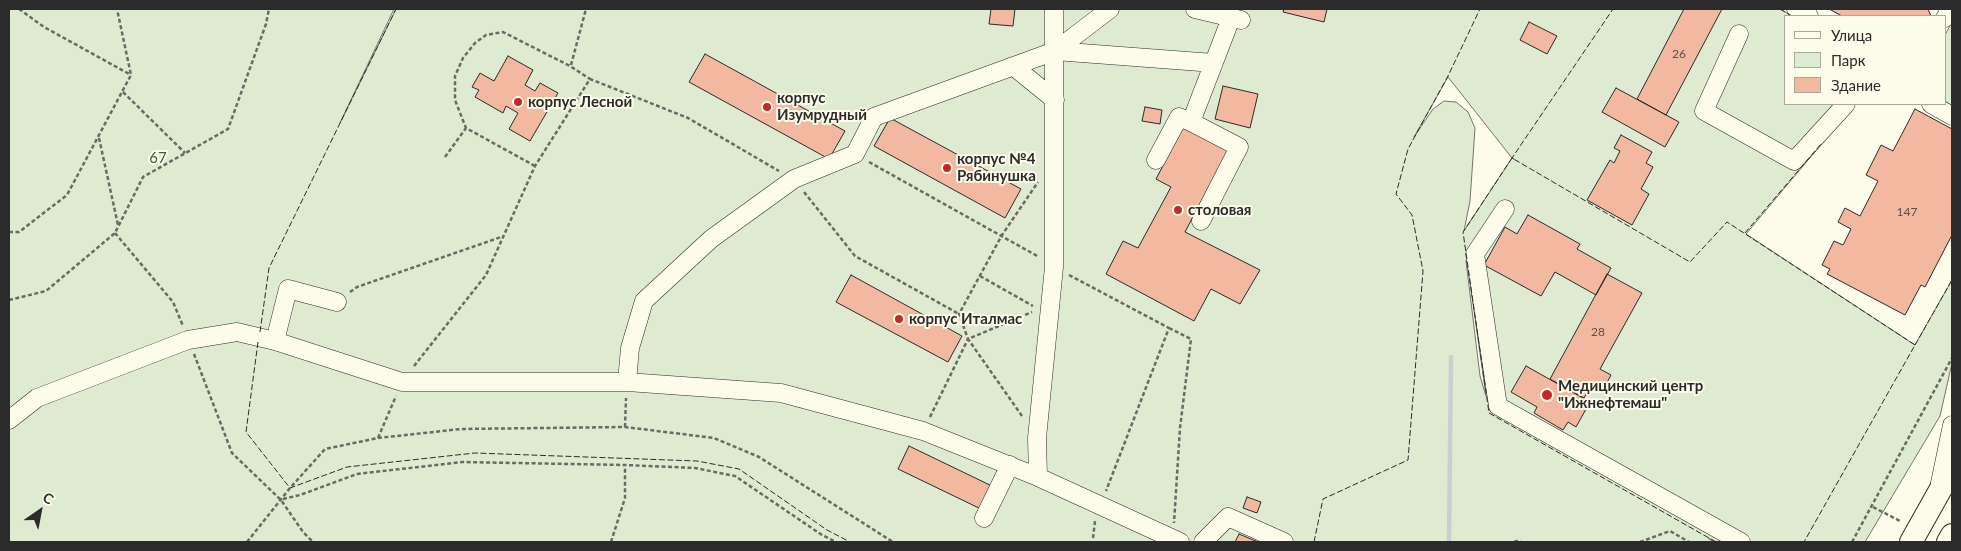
<!DOCTYPE html>
<html>
<head>
<meta charset="utf-8">
<style>
  body { margin:0 }
  #map { position:relative; width:1961px; height:551px; overflow:hidden; background:#fdfbea; font-family:Lato,sans-serif }
  canvas { display:block }
  .frame { position:absolute; inset:0; border:10px solid #2b2b2b; pointer-events:none }
  .legend { position:absolute; left:1784px; top:15px; width:162px; height:90px; box-sizing:border-box; background:#fdfbea; border:1px solid #a9a89e; margin:0; padding:6px 9px; list-style:none; font-size:15px; color:#2b2b2b }
  .legend li { display:flex; align-items:center; gap:10px; height:25px }
  .legend b { width:25px; border:1px solid #a9a89e }
  .north { position:absolute; left:15px; top:486px; width:50px; height:50px; -webkit-text-stroke:4px #fdfbea; paint-order:stroke; rotate:33deg; font-size:14px; font-weight:700; line-height:20px; text-align:center; color:#2b2b2b }
  .north::after { content:''; display:block; margin:auto; width:18px; height:22px; background:#2b2b2b; clip-path:polygon(50% 0,100% 100%,50% 72%,0 100%) }
</style>
</head>
<body>
<div id="map">
<canvas width="1961" height="551"></canvas>
<div class="frame"></div>
<ul class="legend">
<li><b style="height:6px;background:#fdfbea"></b>Улица</li>
<li><b style="height:14px;background:#deebd1"></b>Парк</li>
<li><b style="height:14px;background:#f2b8a0"></b>Здание</li>
</ul>
<div class="north">С</div>
</div>
<script>
const g = document.querySelector('canvas').getContext('2d');
g.lineJoin = 'round';
function paint(path, color) { g.fillStyle = color; g.fill(path, 'evenodd'); }
const poly = rows => new Path2D(rows.map(r => 'M' + r).join(''));
function strokePath(path, color, width, dash) { g.strokeStyle = color; g.lineWidth = width; g.lineCap = dash ? 'butt' : 'round'; g.setLineDash(dash || []); g.stroke(path); }
function label(font, color, halo, rows, align = 'center') {
  g.font = font + ' Lato,sans-serif'; g.lineWidth = 4; g.setLineDash([]); g.textBaseline = 'middle'; g.strokeStyle = halo; g.fillStyle = color; for (const [text, x, y, turn = 0] of rows) {
    g.save(); g.translate(x, y); g.rotate((+turn || 0) * Math.PI / 180); g.textAlign = isNaN(turn) ? turn : align; if (halo) g.strokeText(text, 0, 0); g.fillText(text, 0, 0); g.restore();
  }
}
const green = poly([
  [9,9,394,9,340,123,396,9,1780,9,1792,16,1785,16,1785,104,1839,104,1850,110,1746,234,1915,345,1952,280,1952,363,1940,416,1865,542,1716,542,1708,538,1713,542,9,542,9,9],
  [1448,77,1512,158,1464,231,1470,201,1475,128,1468,112,1456,102,1444,101,1433,109,1414,137,1448,77],
  [1466,261,1467,261,1486,396,1480,376,1466,261],
  [1952,22,1952,106,1945,101,1945,35,1952,22]
]);
paint(green, '#deebd1');
strokePath(green, '#74746e', 1);
strokePath(poly([
  [1449,542,1451,357]
]), '#c7d0d0', 4.5);
const building = poly([
  [991,9,1015,9,1013,26,989,24,991,9],
  [1284,9,1327,9,1324,22,1283,12,1284,9],
  [1684,9,1722,9,1666,115,1637,99,1684,9],
  [1829,9,1928,9,1931,16,1842,16,1829,9],
  [1529,22,1557,36,1547,54,1520,40,1529,22],
  [705,54,845,131,829,159,689,82,705,54],
  [508,56,533,70,525,85,535,91,540,83,558,93,530,141,509,129,518,113,506,106,503,113,475,97,479,90,472,87,480,73,494,81,508,56],
  [1223,86,1258,94,1250,128,1215,119,1223,86],
  [1616,88,1679,122,1665,147,1602,112,1616,88],
  [1145,107,1162,110,1160,124,1142,121,1145,107],
  [1915,109,1952,129,1952,235,1925,287,1921,285,1905,315,1827,274,1830,269,1822,265,1834,241,1843,245,1851,229,1838,222,1845,208,1860,216,1878,181,1866,175,1881,145,1893,151,1915,109],
  [890,118,1021,189,1005,218,874,146,890,118],
  [1184,126,1228,150,1185,232,1260,270,1240,304,1211,289,1194,321,1106,274,1123,241,1138,248,1171,187,1156,179,1184,126],
  [1621,135,1652,152,1646,163,1653,167,1641,189,1649,194,1632,225,1587,200,1610,160,1614,163,1620,151,1614,148,1621,135],
  [1528,215,1580,244,1577,249,1611,268,1596,295,1555,272,1541,296,1484,265,1505,227,1517,234,1528,215],
  [1607,274,1642,293,1600,369,1611,375,1603,390,1592,384,1584,398,1550,379,1607,274],
  [851,275,962,336,948,362,836,302,851,275],
  [1526,366,1590,402,1576,427,1568,422,1563,430,1534,413,1537,407,1511,392,1526,366],
  [909,446,994,487,983,510,898,469,909,446],
  [1247,497,1261,502,1257,513,1243,508,1247,497],
  [1239,534,1258,542,1235,542,1239,534]
]);
paint(building, '#f2b8a0');
strokePath(building, '#2b2b2b', 1);
const minor = poly([
  [1054,9,1054,267,1037,438,1038,477,1180,542],
  [1195,9,1241,20],
  [1796,9,1809,16],
  [1945,18,1950,9],
  [1739,34,1704,111,1794,161,1846,104],
  [1055,51,1214,63],
  [1013,66,1055,100],
  [1931,104,1952,116],
  [1191,122,1239,147,1201,221],
  [1156,160,1179,117,1191,122,1231,18],
  [1505,209,1475,254,1498,406,1741,542],
  [275,341,288,289,337,302],
  [627,382,630,348,644,301,711,239,794,179,855,154,874,117,1055,51,1110,9],
  [9,420,37,398,188,340,237,332,275,341,402,382,627,382,781,393,923,431,1038,477],
  [1940,483,1952,425],
  [984,518,1010,465],
  [1203,542,1228,517,1284,542]
]);
const major = poly([
  [1911,542,1952,469],
  [1948,542,1952,535]
]);
strokePath(minor, '#2b2b2b', 19);
strokePath(major, '#2b2b2b', 24);
strokePath(poly([
  [19,9,44,27,131,75],
  [571,65,586,9],
  [123,92,185,153],
  [99,138,118,225],
  [445,157,466,128],
  [869,162,1039,257],
  [535,166,466,128,455,100,455,76,463,58,475,43,486,35,503,32,570,66,590,79],
  [804,192,855,256,959,314],
  [9,232,19,232,67,195,131,75,117,9],
  [115,233,173,302,183,326],
  [1069,275,1169,328,1106,491],
  [980,276,1033,306],
  [350,292,357,287,504,236],
  [9,300,46,291,115,233,143,177,228,129,266,24,269,9],
  [1169,328,1191,339,1180,428,1174,523],
  [194,354,232,453,281,500,303,532,313,542],
  [414,366,486,275,535,166,590,79,688,118,779,171],
  [1022,416,968,339,1032,312],
  [930,417,968,339,959,314,1002,235,1038,182],
  [625,427,626,398],
  [378,438,396,396],
  [283,499,300,495,357,474,462,462,625,465,695,468,735,476,822,535,836,542],
  [1873,507,1900,521],
  [1093,538,1095,521],
  [247,542,290,488,325,449,378,438,461,429,625,427,714,438,759,457,893,542],
  [611,542,625,498,625,465],
  [1514,542,1517,541,1521,542],
  [1640,542,1670,531,1689,542],
  [1852,542,1952,358]
]), '#6a6964', 2.5, [4, 2.5]);
strokePath(minor, '#fdfbea', 18);
strokePath(major, '#fdfbea', 22);
strokePath(poly([
  [1780,9,1792,16],
  [1514,159,1512,158,1613,9],
  [1745,233,1821,144],
  [260,332,269,268,396,9],
  [258,342,246,432,290,488,347,467,475,453,697,461,739,469,827,530,850,542],
  [1915,345,1952,280],
  [1314,542,1323,499,1408,460,1423,271,1412,215,1396,194,1408,149,1448,76,1480,9],
  [1716,542,1489,413,1463,232,1512,158,1690,262,1727,222,1915,345,1804,542]
]), '#2b2b2b', 1, [6, 2.5]);
for (const [x, y, r, color] of [
  [518,102,5,"#c62828"],
  [767,107,5,"#c62828"],
  [947,168,5,"#c62828"],
  [1178,210,5,"#c62828"],
  [899,319,5,"#c62828"],
  [1547,395,6,"#c62828"]
]) { const dot = new Path2D(); dot.arc(x, y, r, 0, 2 * Math.PI); g.fillStyle = color; g.fill(dot); strokePath(dot, '#fdfbea', 2); }
label('12px', '#5d4e48', null, [
  ["26",1679,54],
  ["147",1907,212],
  ["28",1598,332]
]);
label('bold 15px', '#2b2b2b', '#fdfbea', [
  ["корпус",777,98],
  ["Изумрудный",777,115],
  ["корпус Лесной",528,102],
  ["корпус №4",957,159],
  ["Рябинушка",957,176],
  ["столовая",1188,210],
  ["корпус Италмас",909,319],
  ["Медицинский центр",1558,386],
  ["\"Ижнефтемаш\"",1558,403]
], 'left');
label('15px', '#34623c', '#fdfbea', [
  ["67",158,158]
]);
</script>
</body>
</html>
